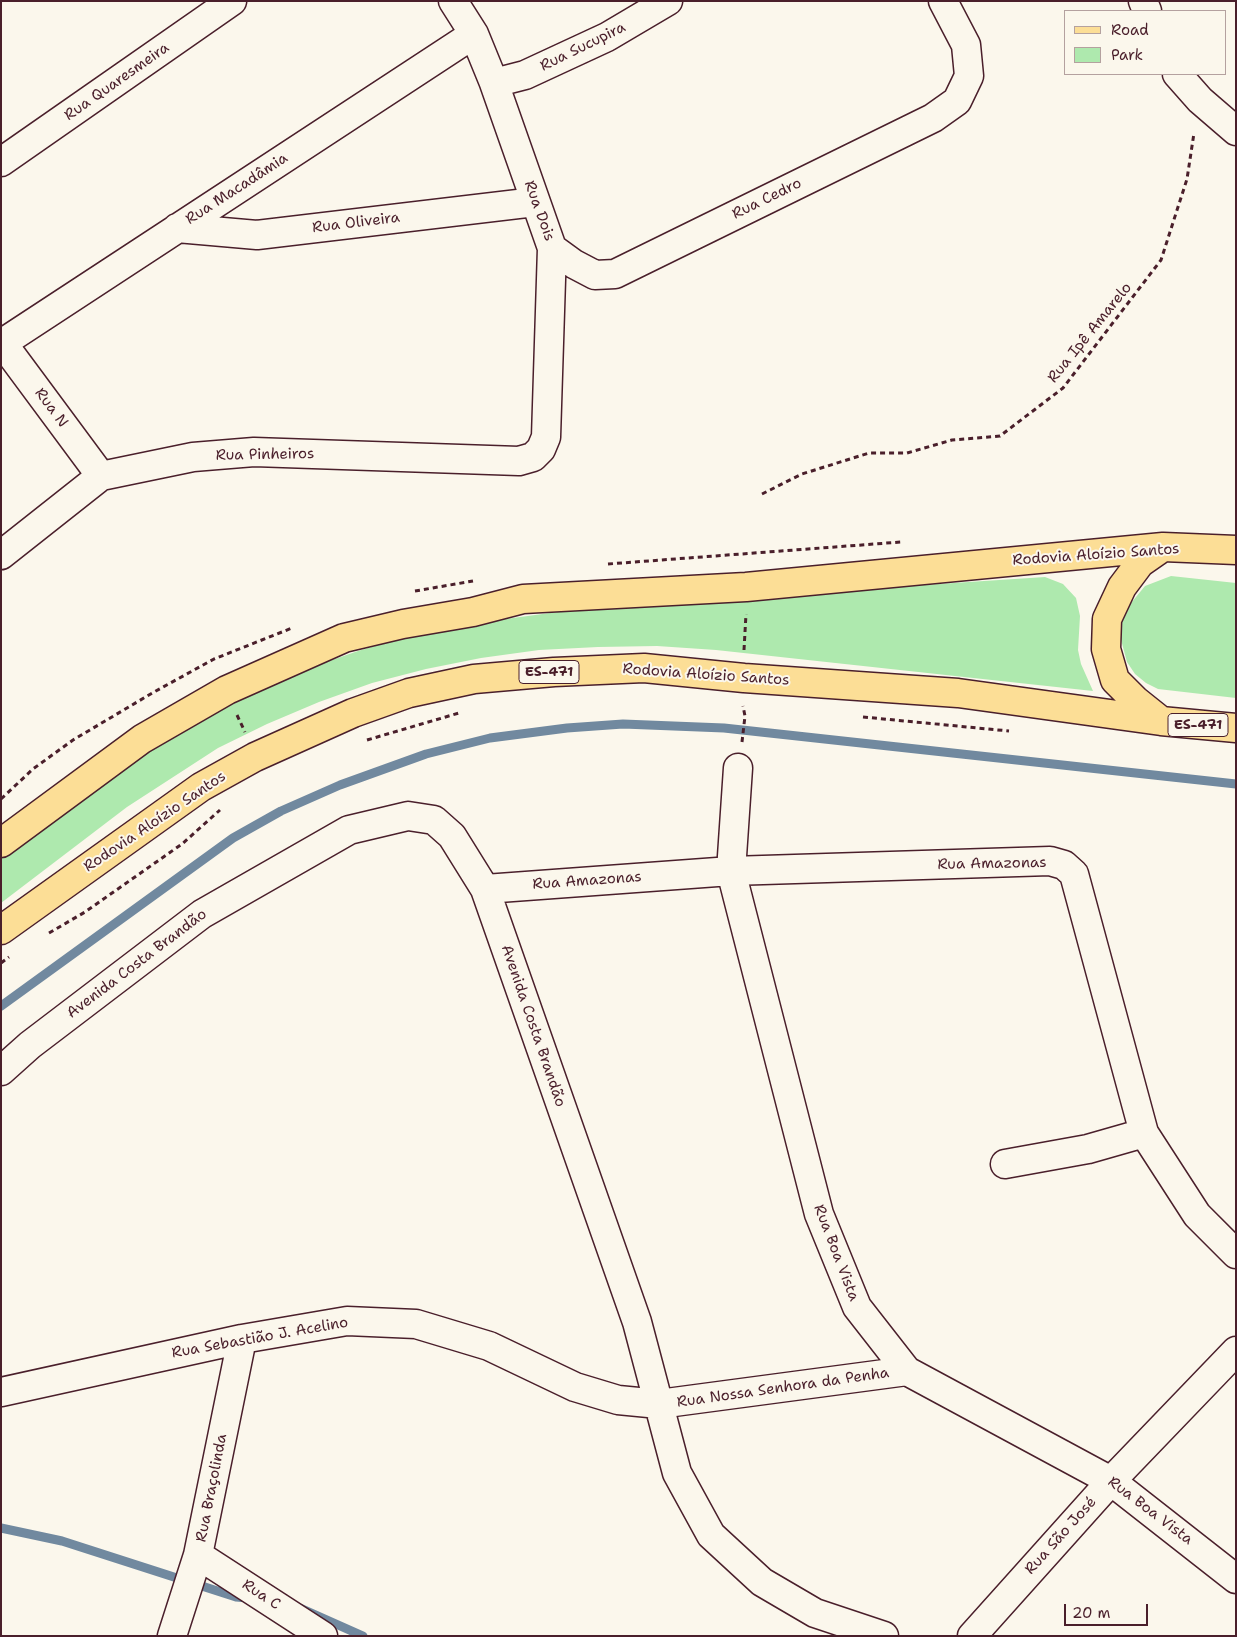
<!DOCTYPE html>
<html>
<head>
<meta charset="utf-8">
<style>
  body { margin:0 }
  #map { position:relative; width:1237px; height:1637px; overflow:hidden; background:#fbf7ec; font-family:"Shantell Sans",sans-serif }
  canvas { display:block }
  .frame { position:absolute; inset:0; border:2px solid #4a1f2b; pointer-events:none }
  .legend { position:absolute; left:1064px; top:10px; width:162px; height:65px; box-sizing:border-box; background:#fbf7ec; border:1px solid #b4a19f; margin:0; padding:6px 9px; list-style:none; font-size:15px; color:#4a1f2b }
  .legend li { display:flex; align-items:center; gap:10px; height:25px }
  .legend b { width:25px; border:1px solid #b4a19f }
  .scale { position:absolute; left:1064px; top:1604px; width:84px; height:22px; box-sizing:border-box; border:2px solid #4a1f2b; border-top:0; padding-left:6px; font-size:15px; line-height:18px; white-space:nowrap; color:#4a1f2b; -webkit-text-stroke:4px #fbf7ec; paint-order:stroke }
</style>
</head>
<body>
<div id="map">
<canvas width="1237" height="1637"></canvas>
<div class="frame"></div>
<ul class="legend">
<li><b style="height:6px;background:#fcde96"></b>Road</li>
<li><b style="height:14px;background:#aee9ae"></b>Park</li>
</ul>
<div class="scale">20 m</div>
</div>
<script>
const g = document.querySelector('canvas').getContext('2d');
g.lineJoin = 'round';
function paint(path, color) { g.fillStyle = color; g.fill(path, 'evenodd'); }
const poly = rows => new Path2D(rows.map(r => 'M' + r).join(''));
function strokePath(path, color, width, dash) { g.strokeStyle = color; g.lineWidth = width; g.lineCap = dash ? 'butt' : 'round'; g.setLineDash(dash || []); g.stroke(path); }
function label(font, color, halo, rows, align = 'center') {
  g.font = font + ' "Shantell Sans",sans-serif'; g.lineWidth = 4; g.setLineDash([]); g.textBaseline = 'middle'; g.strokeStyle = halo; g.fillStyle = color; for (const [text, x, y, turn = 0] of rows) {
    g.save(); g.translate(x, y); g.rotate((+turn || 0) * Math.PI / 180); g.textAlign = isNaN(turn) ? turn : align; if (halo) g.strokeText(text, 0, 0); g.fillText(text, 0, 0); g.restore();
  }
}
paint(poly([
  [1171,576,1236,583,1236,698,1158,689,1146,683,1135,674,1127,662,1120,636,1122,621,1127,608,1145,586],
  [1045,577,1063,584,1076,598,1080,616,1078,650,1081,664,1093,691,716,650,657,646,598,647,539,650,481,658,426,669,372,683,319,702,267,724,218,748,127,807,1,903,1,859,153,746,252,692,306,669,361,650,418,634,476,623,572,610,649,603]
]), '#aee9ae');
strokePath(poly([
  [1,1006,233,838,281,811,340,785,426,754,490,738,567,728,623,724,724,728,1236,784],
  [1,1528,62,1541,236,1597,248,1598],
  [300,1608,363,1636]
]), '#71899f', 9);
const minor = poly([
  [1143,1,1147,11],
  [1177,74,1200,100,1236,131],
  [494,83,525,75,607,37,668,1],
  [1,162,232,1],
  [177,228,257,235,535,202],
  [552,248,574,264,595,275,615,274,933,118,957,101,969,76,966,45,943,1],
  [1,341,101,476],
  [1,344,474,34],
  [1,555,101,476,193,457,254,452,519,461,533,457,541,449,546,437,552,248,494,83,474,34,453,1],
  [738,768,731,871,819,1214,857,1307,907,1371,1111,1481,1236,1579],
  [485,889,731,871,1050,861,1064,865,1074,874,1144,1133,1197,1215,1236,1254],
  [1,1071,30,1045,202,914,349,830,408,816,434,820,452,836,485,889,637,1322,677,1473,711,1535,762,1582,815,1613,884,1636],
  [1005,1164,1088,1149,1144,1133],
  [1,1392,242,1339,347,1321,416,1324,489,1346,575,1387,618,1400,659,1404,907,1371],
  [198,1555,323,1636],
  [172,1636,198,1555,242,1339],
  [972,1636,1111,1481,1236,1351]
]);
const major = poly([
  [1160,720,1135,700,1115,680,1106,649,1107,619,1122,587,1140,563,1163,547],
  [1,843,142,739,227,690,344,638,403,624,473,612,523,599,746,587,1163,547,1236,550],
  [1,930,201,787,255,757,353,713,409,693,474,679,554,672,644,668,744,678,958,693,1161,721,1236,728]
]);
strokePath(minor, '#4a1f2b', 31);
strokePath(major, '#4a1f2b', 31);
strokePath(poly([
  [762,494,802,474,869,453,907,453,952,440,1000,436,1063,388,1161,260,1187,179,1194,133],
  [608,564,901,542],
  [415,591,473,581],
  [744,650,746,614],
  [237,715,245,732],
  [863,717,1009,731],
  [367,740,459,713],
  [742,742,745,716,743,706],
  [1,799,33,769,73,740,154,692,214,659,292,628],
  [49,933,85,912,182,844,220,810],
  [1,963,9,957]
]), '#4a1f2b', 3, [5, 4]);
strokePath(minor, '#fbf7ec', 28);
strokePath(major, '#fcde96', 28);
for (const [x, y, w] of [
  [549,672,60],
  [1198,725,60]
]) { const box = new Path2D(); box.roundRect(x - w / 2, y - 11.5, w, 23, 4); g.fillStyle = '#fbf7ec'; g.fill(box); strokePath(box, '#4a1f2b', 1); }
label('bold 14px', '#4a1f2b', null, [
  ["ES-471",549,672],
  ["ES-471",1198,725]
]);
label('15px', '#4a1f2b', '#fbf7ec', [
  ["Rua Sucupira",583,47,-26],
  ["Rua Quaresmeira",117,82,-35],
  ["Rua Macadâmia",237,189,-33],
  ["Rua Cedro",767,199,-26],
  ["Rua Dois",539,211,70],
  ["Rua Oliveira",356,223,-7],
  ["Rua Ipê Amarelo",1090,333,-51],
  ["Rua N",51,408,53],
  ["Rua Pinheiros",265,455,-1],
  ["Rodovia Aloízio Santos",1096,555,-4],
  ["Rodovia Aloízio Santos",706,675,4],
  ["Rodovia Aloízio Santos",155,822,-34],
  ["Rua Amazonas",992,864,-1],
  ["Rua Amazonas",587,881,-4],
  ["Avenida Costa Brandão",137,964,-37],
  ["Avenida Costa Brandão",533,1026,71],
  ["Rua Boa Vista",836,1253,69],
  ["Rua Sebastião J. Acelino",260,1338,-10],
  ["Rua Nossa Senhora da Penha",783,1388,-8],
  ["Rua Braçolinda",212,1488,-79],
  ["Rua Boa Vista",1150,1511,37],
  ["Rua São José",1061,1536,-48],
  ["Rua C",261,1595,33]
]);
</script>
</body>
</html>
